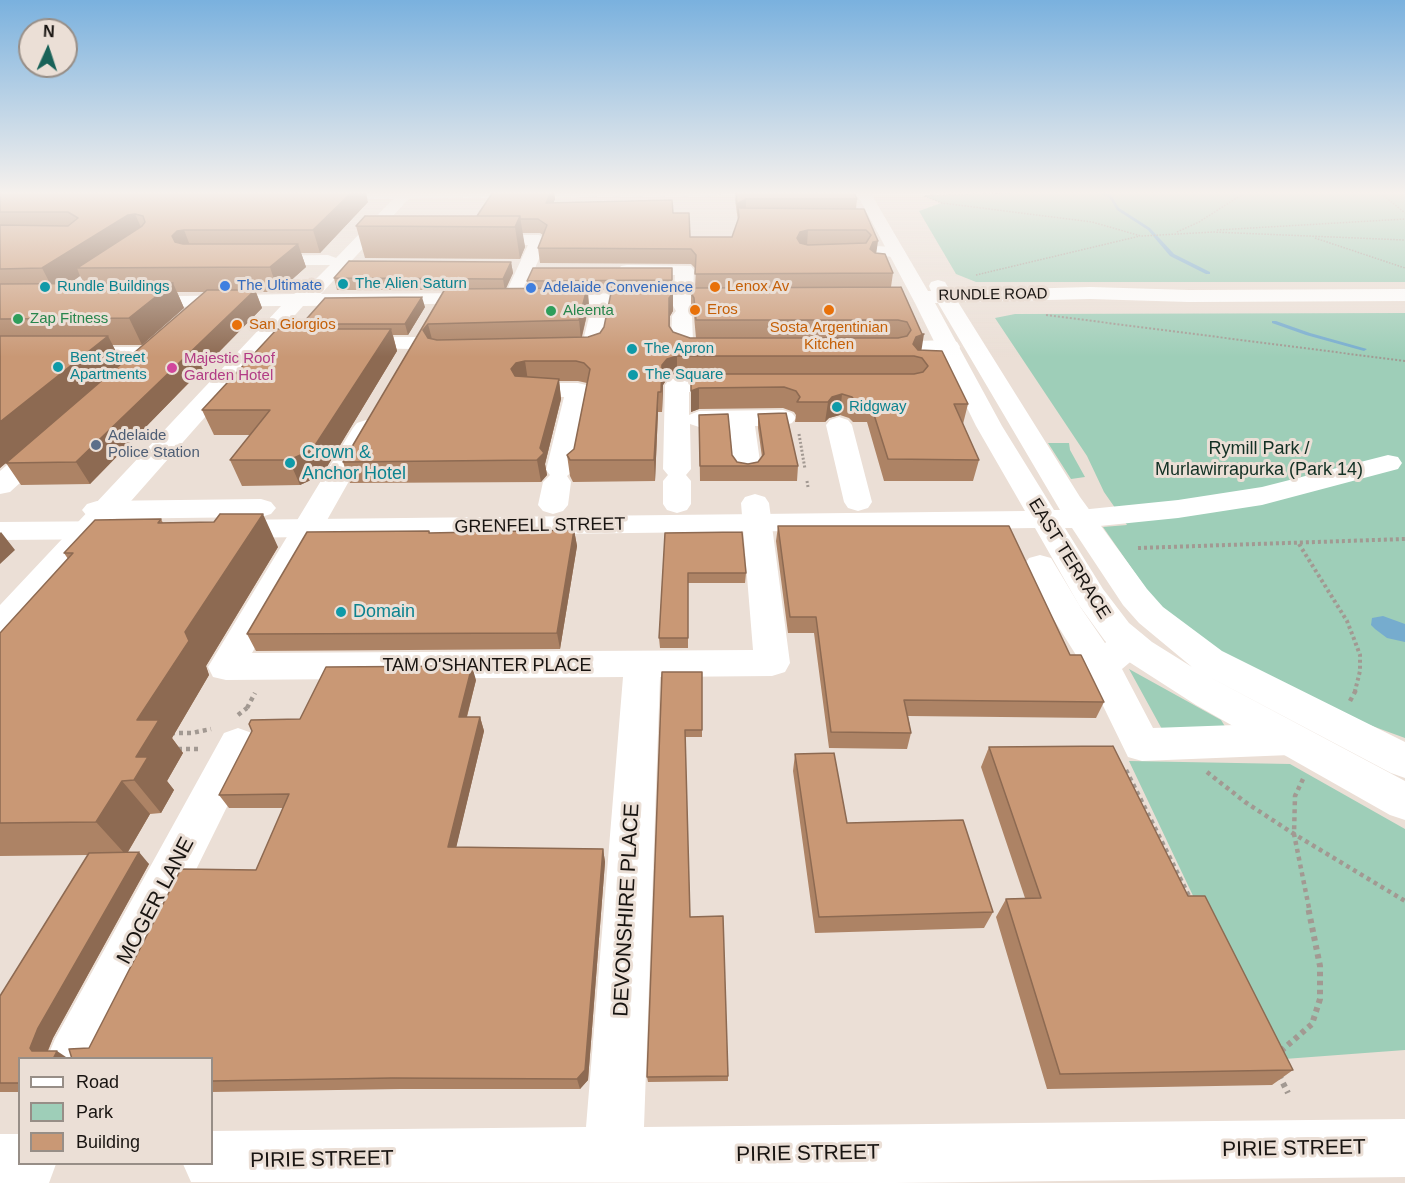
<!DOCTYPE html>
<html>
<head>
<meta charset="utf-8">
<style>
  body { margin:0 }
  #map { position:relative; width:1405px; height:1183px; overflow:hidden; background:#ebdfd6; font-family:Helvetica,sans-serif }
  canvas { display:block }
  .legend { position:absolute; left:18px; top:1057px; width:195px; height:108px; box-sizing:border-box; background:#ebdfd6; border:2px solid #978e87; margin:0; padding:8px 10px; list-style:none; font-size:18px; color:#181411 }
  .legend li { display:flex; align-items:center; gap:12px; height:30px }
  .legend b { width:30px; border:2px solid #978e87 }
  .north { position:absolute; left:18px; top:18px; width:60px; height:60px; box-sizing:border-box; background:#ebdfd6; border:2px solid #978e87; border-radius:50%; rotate:3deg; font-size:16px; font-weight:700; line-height:24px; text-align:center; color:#181411 }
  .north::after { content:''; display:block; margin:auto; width:21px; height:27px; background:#196258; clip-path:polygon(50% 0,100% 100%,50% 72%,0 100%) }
</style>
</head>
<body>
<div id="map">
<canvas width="1405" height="1183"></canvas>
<ul class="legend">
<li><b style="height:8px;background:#fff"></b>Road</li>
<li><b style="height:16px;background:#9eceb8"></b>Park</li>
<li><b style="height:16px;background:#c99875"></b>Building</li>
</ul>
<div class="north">N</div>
</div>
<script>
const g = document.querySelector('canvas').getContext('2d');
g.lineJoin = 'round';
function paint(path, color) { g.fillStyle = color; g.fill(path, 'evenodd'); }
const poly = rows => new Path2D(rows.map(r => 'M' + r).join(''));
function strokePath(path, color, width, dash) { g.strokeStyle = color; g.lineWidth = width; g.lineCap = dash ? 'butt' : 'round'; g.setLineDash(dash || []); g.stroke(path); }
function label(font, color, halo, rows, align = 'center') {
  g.font = font + ' Helvetica,sans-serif'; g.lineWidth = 6; g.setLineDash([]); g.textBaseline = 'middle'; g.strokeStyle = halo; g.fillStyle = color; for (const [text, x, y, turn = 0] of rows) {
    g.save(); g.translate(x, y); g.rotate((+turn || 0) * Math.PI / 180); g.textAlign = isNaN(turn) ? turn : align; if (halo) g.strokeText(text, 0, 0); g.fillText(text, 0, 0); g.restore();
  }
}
paint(poly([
  [1062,192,1405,192,1405,282,976,282,956,274,919,211,941,203,924,196,927,195],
  [1405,313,1405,738,1364,723,1242,667,1160,609,1103,527,1127,525,1104,492,1087,456,995,318,1015,314],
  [1048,443,1069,443,1070,450,1085,477,1071,479],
  [1129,669,1221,720,1226,728,1163,731],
  [1129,761,1290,764,1405,829,1405,1050,1271,1060]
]), '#9eceb8');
paint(poly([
  [1383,616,1405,624,1405,642,1387,638,1375,629,1371,625,1372,618]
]), '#76acce');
paint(poly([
  [1096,192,1101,192,1111,195,1119,208,1150,228,1174,254,1210,272,1210,274,1206,274,1170,256,1148,230,1117,210,1109,197,1096,192],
  [1272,321,1276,321,1310,333,1367,349,1364,351,1306,335,1272,323,1272,321]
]), '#76acce');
strokePath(poly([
  [1379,192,1405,213],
  [924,196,942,203,1092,222,1141,236,1213,232,1405,240],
  [925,196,1021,192],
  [1217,230,1405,219],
  [1177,232,1199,222,1246,192],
  [1315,238,1405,268],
  [976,275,1140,236]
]), '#a29992', 1.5, [1.5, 1.5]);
strokePath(poly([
  [1046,315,1405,361]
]), '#a29992', 2, [2, 2]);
strokePath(poly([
  [799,434,805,469],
  [807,481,808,487]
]), '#a29992', 3, [2, 2]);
strokePath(poly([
  [1299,544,1347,621,1354,639,1360,655,1360,671,1355,691],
  [1138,548,1405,539]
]), '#a29992', 4, [3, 3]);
strokePath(poly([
  [1350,701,1356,690],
  [247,708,255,693],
  [238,715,247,708],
  [171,733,192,733,211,729],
  [178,749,200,749],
  [1126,770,1191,900],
  [1207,772,1245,802,1294,834,1405,901],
  [1303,779,1295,796,1294,834,1309,908]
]), '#a29992', 4.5, [4, 4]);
strokePath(poly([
  [1281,1051,1312,1024,1320,999,1320,966,1308,907],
  [1279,1075,1288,1093]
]), '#a29992', 6, [4.5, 4.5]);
paint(poly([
  [400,192,412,192,413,194,321,294,485,293,492,295,495,299,492,303,303,306,12,636,0,639,0,605,281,306,137,307,130,305,127,301,130,297,294,294,311,284,330,265,258,265,252,264,249,260,252,256,328,255,336,258,400,192],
  [479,235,539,235,547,240,520,303,513,305,506,303,503,299,528,245,473,244,471,240,479,235],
  [874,246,896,247,902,248,905,252,902,256,896,257,868,255,865,251,868,247,874,246],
  [627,265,691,266,694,270,693,292,744,294,747,298,744,302,692,304,688,311,692,316,693,341,724,343,727,348,724,353,691,355,674,349,671,344,672,316,676,311,672,304,612,304,604,345,601,350,581,356,552,354,549,349,552,344,583,341,592,305,542,305,535,303,532,299,535,295,674,292,675,275,621,274,618,270,621,266,627,265],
  [351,337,416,337,424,338,427,343,424,348,416,349,343,348,340,343,343,338,351,337],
  [949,340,957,342,960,347,957,352,916,355,908,353,905,348,908,343,916,341,949,340],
  [0,347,149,347,157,349,160,354,157,359,149,361,0,361,0,347],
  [677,378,737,378,745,380,749,385,745,390,737,392,689,392,689,415,699,411,783,410,792,413,796,418,792,423,783,426,755,426,761,469,757,475,747,477,737,475,733,469,730,426,699,427,690,424,691,469,686,475,691,481,691,504,687,510,677,513,667,510,663,504,663,481,668,475,663,469,665,385,669,380,677,378],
  [528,383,578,383,586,385,590,390,574,470,567,476,571,482,568,505,563,511,553,514,543,511,538,505,543,482,550,475,546,470,564,397,520,395,516,390,520,385,528,383],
  [839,417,848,420,852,425,872,502,868,508,858,511,848,508,844,502,826,425,830,420,839,417],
  [366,420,375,423,379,428,252,653,753,650,741,503,745,497,755,494,765,497,769,503,790,663,785,672,772,676,660,677,644,1127,1405,1119,1405,1177,894,1183,191,1182,183,1164,212,1164,212,1131,586,1127,623,677,226,680,213,677,208,667,353,428,357,423,366,420],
  [46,437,55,439,59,445,55,451,10,492,0,494,0,471,37,439,46,437],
  [1388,455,1398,457,1402,463,1398,469,1262,505,1178,518,1080,528,1070,525,1065,519,1070,513,1080,510,1178,500,1262,487,1388,455],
  [1040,555,1051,558,1081,608,1105,643,1116,634,1129,630,1142,634,1147,643,1142,652,1122,669,1153,728,1290,723,1304,728,1310,739,1304,750,1290,755,1142,761,1128,757,1086,671,1051,615,1024,565,1029,558,1040,555],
  [238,728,252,733,258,744,103,1058,47,1058,55,1039,224,733,238,728],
  [0,1134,20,1134,20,1164,56,1164,49,1183,0,1183,0,1134]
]), '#fff');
paint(poly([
  [318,192,724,192,717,196,322,199,315,195,318,192],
  [856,192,870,192,928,291,931,291,929,286,931,282,938,280,945,282,950,291,1090,287,1189,290,1405,289,1405,301,1189,302,1090,299,958,302,1080,497,1147,589,1163,607,1222,651,1405,742,1405,778,1391,773,1202,673,1405,781,1405,820,1390,815,1196,705,1126,660,1105,641,1079,605,1035,528,227,538,216,536,212,529,216,522,227,520,1025,511,976,426,915,303,856,192],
  [935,303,938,303,1060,510,1054,510,1002,426,935,303],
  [1065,528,1072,528,1123,605,1139,623,1192,667,1152,642,1129,623,1103,589,1065,528],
  [261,499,271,502,276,508,271,514,261,517,97,519,87,516,82,510,87,504,97,501,261,499],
  [130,521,141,523,145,530,141,537,130,539,0,540,0,522,130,521]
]), '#fff');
paint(poly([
  [0,192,368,202,320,253,301,253,306,267,278,292,256,292,262,308,90,484,21,485,6,463,0,468],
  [80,276,85,284,69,284],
  [177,292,205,292,122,363,112,345,142,345,184,308],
  [493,192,554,192,555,199,553,203,673,213,690,237,732,237,738,221,735,200,736,192,857,199,856,209,821,209,864,209,876,253,893,273,891,287,921,350,968,404,963,424,979,460,973,481,884,481,867,422,853,422,849,418,840,415,829,418,825,422,795,422,796,415,794,412,783,408,699,409,691,412,691,376,677,376,667,379,663,385,662,412,658,412,655,481,573,482,570,476,567,455,574,449,587,383,578,381,559,381,561,399,545,464,547,475,541,482,350,483,343,462,445,290,337,290,334,278,511,262,513,273,505,289,528,289,527,281,672,268,672,290,671,290,673,311,670,316,669,328,673,332,690,338,696,338,694,316,691,311,691,293,695,288,696,269,691,264,540,263,538,248,543,235,540,233,522,233,525,247,520,259,365,258,356,226,477,216],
  [588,290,612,290,604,327,600,333,588,337,582,337,589,306],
  [425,307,408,335,393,335,397,351,322,475,300,485,242,486,230,460,250,435,214,435,202,410,304,329,302,324],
  [758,414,798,466,797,481,700,481,699,415,737,462,748,464,758,462,762,457,758,428],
  [161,519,163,523,278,547,206,666,209,675,172,738,183,753,167,781,174,790,161,813,150,814,128,852,149,864,53,1038,48,1051,20,1059,20,1092,0,1092,0,996,88,855,0,856,0,633,68,559,64,553],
  [778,526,1070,655,1104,702,1096,718,908,716,911,733,907,749,829,748,814,633,788,633,776,541],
  [574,530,577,546,560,649,256,651,247,634,429,531,430,533],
  [665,533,746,573,745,583,688,583,688,648,660,648,659,638],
  [662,672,702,672,702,737,685,737,690,917,728,1076,728,1081,648,1082,647,1077],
  [476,680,467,717,480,717,484,731,456,847,603,849,605,862,588,1080,580,1089,400,1089,212,1092,212,1059,89,1048,256,870,283,808,229,808,219,795,300,719],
  [989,747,1188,896,1293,1070,1272,1085,1047,1089,996,917,1006,899,1025,898,981,767],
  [795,754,847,823,993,912,984,928,815,933,793,771]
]), '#ad8365');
paint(poly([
  [352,192,366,192,368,202,320,253,313,230],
  [551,192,554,192,555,199,548,217,546,203],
  [746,199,746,209,738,213,738,205,737,214,737,204],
  [135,214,145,236,77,268,80,276,55,293,42,268,128,215],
  [520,216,525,247,520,259,515,227],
  [184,230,193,253,182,259,172,236,177,231],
  [808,230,807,245,796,252,797,238,800,232],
  [878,241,876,255,870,249,873,242],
  [298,244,306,267,278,292,270,267],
  [511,262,513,273,505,291,503,279],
  [173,283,184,308,142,345,129,318],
  [587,288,589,306,581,339,579,320],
  [255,290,262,308,90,484,76,462],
  [673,293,673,311,670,316,669,345,669,298],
  [422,297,425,307,408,335,405,324],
  [428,324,433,343,428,349,423,330],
  [391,329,397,351,322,475,300,485,289,460],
  [924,334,921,353,913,344,916,337],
  [108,336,122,363,0,468,0,422],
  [677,356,677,376,667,379,663,385,662,412,662,365,667,359],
  [525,361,528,381,514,389,511,369,516,363],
  [559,379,561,399,545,464,547,475,541,482,537,460],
  [699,388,699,409,691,412,691,391],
  [658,392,658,412,655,481,654,460],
  [842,394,840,415,829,418,825,422,828,402,832,397],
  [263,514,278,547,206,666,209,675,172,738,183,753,167,781,174,790,161,813,134,780,137,720,185,632],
  [574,530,577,546,560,649,557,633],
  [1,532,15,550,0,564,0,533],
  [472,666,476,680,463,731,459,717],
  [480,717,484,731,453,861,448,847],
  [122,781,150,814,126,855,96,822],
  [603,849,605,862,588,1080,580,1089,577,1079],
  [139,852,149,864,53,1038,45,1057,32,1051,30,1048,38,1028],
  [57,1051,69,1059,53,1059]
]), '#8d6a52');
const building = poly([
  [0,192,352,192,313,230,184,230,177,231,172,236,175,242,183,244,298,244,270,267,77,268,142,226,145,222,143,216,135,214,128,215,42,268,0,269,0,225,68,226,78,218,68,212,0,212,0,192],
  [493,192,551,192,546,203,672,200,673,213,689,213,690,237,732,237,739,217,738,205,740,208,864,209,878,241,873,242,870,249,875,253,885,254,893,273,695,274,696,255,691,249,538,248,547,225,538,219,520,219,520,216,477,216,493,192],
  [808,230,866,230,871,235,866,243,808,245,800,243,797,238,800,232,808,230],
  [736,192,854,192,857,199,746,199,737,204,736,192],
  [365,216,520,216,515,227,356,226,365,216],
  [349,261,511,262,503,279,334,278,349,261],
  [533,268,672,268,672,280,527,281,533,268],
  [173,283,129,318,0,319,0,284,173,283],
  [901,287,922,334,924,334,916,337,913,344,918,350,942,351,968,404,954,404,979,460,888,459,870,402,856,402,852,397,842,394,832,397,828,402,797,402,800,397,796,391,784,387,699,388,691,391,691,374,914,374,923,372,928,366,922,358,914,356,677,356,667,359,662,365,661,392,658,392,654,460,570,460,567,455,574,449,590,369,584,363,576,361,525,361,516,363,511,369,515,376,559,379,540,448,544,453,537,460,343,462,445,289,587,288,579,320,428,324,423,330,428,338,437,340,588,337,600,333,604,327,612,288,670,288,673,293,669,298,669,326,673,332,690,338,898,338,907,336,911,330,907,322,898,320,696,320,694,298,691,293,693,288,901,287],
  [207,290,255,290,76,462,6,463,207,290],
  [422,297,405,324,302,324,325,298,422,297],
  [277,329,391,329,312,450,289,460,230,460,270,410,202,410,277,329],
  [0,336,108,336,0,422,0,336],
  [786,413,798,466,700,466,699,415,728,414,732,455,737,462,748,464,758,462,764,454,758,414,786,413],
  [220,514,263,514,185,632,189,641,137,720,159,720,136,757,148,757,134,780,122,781,96,822,0,823,0,633,73,553,64,553,95,520,161,519,158,523,214,522,220,514],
  [778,526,1009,526,1070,655,1081,655,1104,702,904,700,911,733,831,732,816,617,790,617,778,526],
  [574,530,557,633,247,634,307,532,429,531,429,533,574,530],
  [742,532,746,573,688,573,688,638,659,638,665,533,742,532],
  [472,666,459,717,480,717,448,847,603,849,585,1070,577,1079,392,1078,212,1081,212,1059,72,1059,69,1049,89,1048,181,869,256,870,289,794,219,795,252,731,249,724,251,720,300,719,326,667,472,666],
  [662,672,702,672,702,730,685,730,690,917,723,916,728,1076,647,1077,662,672],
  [1113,746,1188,896,1205,896,1293,1070,1060,1074,1006,899,1041,898,989,747,1113,746],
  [834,753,847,823,963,820,993,912,819,917,795,754,834,753],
  [139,852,38,1028,30,1048,32,1051,57,1051,53,1059,20,1059,20,1083,0,1083,0,996,89,853,139,852]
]);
paint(building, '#c99875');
strokePath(building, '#8d6a52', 1.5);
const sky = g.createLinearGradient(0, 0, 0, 357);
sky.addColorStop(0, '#7ab1de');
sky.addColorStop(0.54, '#f6f1ed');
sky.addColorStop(1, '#f6f1ed00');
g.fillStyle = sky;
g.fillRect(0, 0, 1405, 357);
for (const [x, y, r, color] of [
  [343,284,6,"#0f9aa8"],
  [225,286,6,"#3f7fe0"],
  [45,287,6,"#0f9aa8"],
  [715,287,6,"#e8710a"],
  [531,288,6,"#3f7fe0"],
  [695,310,6,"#e8710a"],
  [829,310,6,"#e8710a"],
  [551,311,6,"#2e9e5b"],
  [18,319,6,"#2e9e5b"],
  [237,325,6,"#e8710a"],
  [632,349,6,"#0f9aa8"],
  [58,367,6,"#0f9aa8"],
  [172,368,6,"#d1479c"],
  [633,375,6,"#0f9aa8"],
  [837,407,6,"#0f9aa8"],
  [96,445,6,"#5c6f8a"],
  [290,463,6,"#0f9aa8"],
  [341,612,6,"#0f9aa8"]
]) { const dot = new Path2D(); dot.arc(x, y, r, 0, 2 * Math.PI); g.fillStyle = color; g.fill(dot); strokePath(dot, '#ebdfd6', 2); }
label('15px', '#0d838f', '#ebdfd6', [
  ["The Alien Saturn",355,284],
  ["Rundle Buildings",57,287],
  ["The Apron",644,349],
  ["Bent Street",70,358],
  ["Apartments",70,375],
  ["The Square",645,375],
  ["Ridgway",849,407]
], 'left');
label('15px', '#366cbe', '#ebdfd6', [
  ["The Ultimate",237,286],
  ["Adelaide Convenience",543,288]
], 'left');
label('15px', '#c56008', '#ebdfd6', [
  ["Lenox Av",727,287],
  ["Eros",707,310],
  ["San Giorgios",249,325],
  ["Sosta Argentinian",829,328,"center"],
  ["Kitchen",829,345,"center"]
], 'left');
label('15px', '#181411', '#ebdfd6', [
  ["RUNDLE ROAD",993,295,-1]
]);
label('15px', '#27864d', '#ebdfd6', [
  ["Aleenta",563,311],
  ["Zap Fitness",30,319]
], 'left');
label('15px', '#b23c85', '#ebdfd6', [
  ["Majestic Roof",184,359],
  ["Garden Hotel",184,376]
], 'left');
label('15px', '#4e5e75', '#ebdfd6', [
  ["Adelaide",108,436],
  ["Police Station",108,453]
], 'left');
label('18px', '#123024', '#ebdfd6', [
  ["Rymill Park /",1259,449],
  ["Murlawirrapurka (Park 14)",1259,470]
]);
label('18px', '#0d838f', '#ebdfd6', [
  ["Crown &",302,453],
  ["Anchor Hotel",302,474],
  ["Domain",353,612]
], 'left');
label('18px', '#181411', '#ebdfd6', [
  ["GRENFELL STREET",540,526,-1],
  ["EAST TERRACE",1069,559,58],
  ["TAM O'SHANTER PLACE",487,666]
]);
label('21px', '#181411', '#ebdfd6', [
  ["MOGER LANE",156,901,-62],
  ["DEVONSHIRE PLACE",627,910,-87],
  ["PIRIE STREET",1294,1149,-1],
  ["PIRIE STREET",808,1154,-1],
  ["PIRIE STREET",322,1160,-1]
]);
</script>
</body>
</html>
